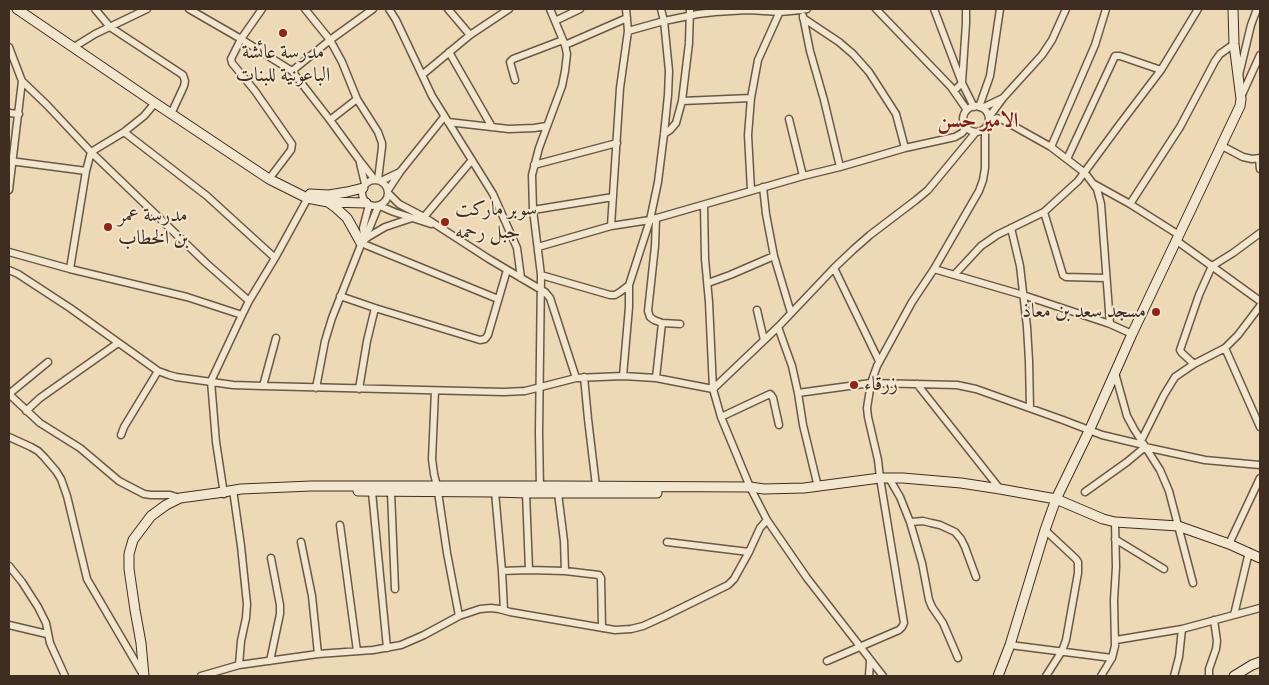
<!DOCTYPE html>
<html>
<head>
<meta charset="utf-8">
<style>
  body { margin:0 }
  #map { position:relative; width:1269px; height:685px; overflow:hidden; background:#edd9b5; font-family:"IM FELL Great Primer",serif }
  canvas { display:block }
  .frame { position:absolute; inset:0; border:10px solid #3f2d22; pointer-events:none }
</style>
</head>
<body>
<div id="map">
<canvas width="1269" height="685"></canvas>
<div class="frame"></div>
</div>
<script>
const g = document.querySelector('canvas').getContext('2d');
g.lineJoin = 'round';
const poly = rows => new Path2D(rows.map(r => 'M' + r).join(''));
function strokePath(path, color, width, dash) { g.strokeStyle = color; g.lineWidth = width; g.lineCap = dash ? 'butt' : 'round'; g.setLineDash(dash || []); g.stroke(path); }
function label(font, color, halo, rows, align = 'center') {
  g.font = font + ' "IM FELL Great Primer",Amiri,serif'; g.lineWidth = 4; g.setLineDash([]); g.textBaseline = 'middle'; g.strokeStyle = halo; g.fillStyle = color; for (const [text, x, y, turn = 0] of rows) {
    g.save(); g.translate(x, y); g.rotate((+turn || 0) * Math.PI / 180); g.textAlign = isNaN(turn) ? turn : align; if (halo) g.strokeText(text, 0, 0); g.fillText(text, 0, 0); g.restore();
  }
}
const street = poly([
  [95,9,110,27,183,75,185,81,184,86,171,114],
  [189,9,241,39,292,71,330,120,360,161,375,180],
  [262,9,241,39,231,59,232,63,255,91,292,144,291,150,269,179],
  [305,9,330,40,342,62,357,99,378,132,382,143,382,147,378,180],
  [389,9,396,20,432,96,493,194,517,248,521,278],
  [448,9,470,35],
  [876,9,951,87,967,110],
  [934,9,962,83,974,107],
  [803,16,810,51,824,100,840,167],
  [803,18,839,42,853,54,869,72,896,114,905,148],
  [555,21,580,9],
  [628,31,664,21,698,14,715,12,748,10,780,12,801,10,807,9],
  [565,45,627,18],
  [9,47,22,81,9,190],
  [74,47,95,34,147,9],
  [449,52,492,127],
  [292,71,330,40,373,9],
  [422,75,470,35,509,9],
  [1239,75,1251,25,1257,9],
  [515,80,510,62,513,59,563,40],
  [22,81,47,105,91,152,206,263,249,301],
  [954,91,962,83,966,23,966,9],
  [1241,97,1260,55],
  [682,101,751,98],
  '963 119a13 13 0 1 1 26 0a13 13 0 1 1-26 0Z',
  [979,107,990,76,1000,9],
  [982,108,1003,98],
  [9,113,19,114],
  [989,117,1003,98,1042,55,1052,40,1066,9],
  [789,119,803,176],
  [330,120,357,99],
  [989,121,997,118,1003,120,1051,147,1085,173,1097,189,1101,204,1110,324],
  [448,122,509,129,534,128,547,126],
  [124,132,207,196,275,258],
  [664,134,670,130,676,123,682,101,689,43,690,9],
  [1222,146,1243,157,1252,159,1260,158],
  [1051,147,1095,45,1106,9],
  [1067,159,1115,56,1120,56,1161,70],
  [1259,159,1260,169],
  [10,161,86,171],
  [360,163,365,184],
  [534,165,617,143],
  '362 193a13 13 0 1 1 26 0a13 13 0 1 1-26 0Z',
  [381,181,400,172],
  [1094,184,1130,204],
  [763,187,766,214,774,256,791,313],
  [388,190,400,172,444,117],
  [751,190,748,135,751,98,758,60,781,9],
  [389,194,399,204,424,217,489,259,545,292,550,298,576,378],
  [704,205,705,259,709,302,713,389,721,417,750,487,767,520,807,578,883,676],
  [380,206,394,212,431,224],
  [533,210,613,197],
  [1044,212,1063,275,1066,277,1106,278],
  [424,217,472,160],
  [412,218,385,227,368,237,361,243,498,299],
  [656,218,655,246,648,311,650,317,654,320,662,323,680,324],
  [611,226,620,88,628,31,626,9],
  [1011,228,1020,266,1027,327,1029,361,1030,408],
  [1179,235,1130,204,1180,127,1215,61,1220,54,1234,44],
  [364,237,363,228,369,205],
  [1177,241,1260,301],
  [538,247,611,226,650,220,803,176,840,167,905,148,955,137,962,133,966,128],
  [9,252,70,269,187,297,242,315,211,381,216,442,224,494],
  [834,268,879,361],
  [70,269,86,171,91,152,124,132,144,116,155,103],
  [934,269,1023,295,1110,324,1132,334],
  [9,270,18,274,70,308,158,371,169,375,176,377,233,385,263,386,504,392,525,391,576,378,623,376,656,378,713,389],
  [955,274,981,246,997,235,1044,212,1078,181,1120,124,1161,70,1198,9],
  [541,275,610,295,615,295,620,292,629,285,650,220,658,182,664,134,668,95,669,71,664,21,661,9],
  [708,283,730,275,774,256],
  [340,296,375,308,480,340,485,339,488,335,507,270],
  [757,310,764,340],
  [242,315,249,301,275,258,310,194],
  [778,327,792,366,798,393,871,383,957,385,976,389,1063,420,1102,435,1144,445],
  [1225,348,1260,427],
  [1194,364,1182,353,1180,350,1199,295,1212,266,1233,253,1260,233],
  [1115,373,1127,416,1134,429,1160,470,1169,491,1193,583],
  [623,376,629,307,629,285],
  [584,377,588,419,596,486],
  [656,378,662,323],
  [917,384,1000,489],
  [263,386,276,338],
  [316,388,325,341,332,318,364,237,369,229,378,207],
  [359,389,367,341,375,308],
  [713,389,778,327,834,268,854,249,870,235,916,200,928,190,976,132],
  [435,391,432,459,434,474,437,486],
  [798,393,803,425,818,487],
  [9,394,40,423,80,448,119,481,144,494,151,495,170,495,180,498],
  [9,394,48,362],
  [26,411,40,398,118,343],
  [721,417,770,394,771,395,773,398,779,425],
  [121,435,124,427,158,371],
  [9,437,31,447,38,451,44,457,56,471,61,479,67,496,87,579,142,673],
  [1141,441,1164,395,1175,377,1194,364,1225,348,1238,335,1260,306],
  [889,478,900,497,910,522,922,563,929,600,932,607,943,623,958,658],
  [540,489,539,433,541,275,533,210,532,175,539,148,562,86,565,71,567,54,565,45,550,9],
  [233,490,241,546,247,604,246,618,241,641,239,665],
  [372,492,387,648],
  [391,492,395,589],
  [438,492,447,553,459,616],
  [495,492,502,571,529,570,565,571,599,575,601,578,602,628],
  [1085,492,1127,462,1145,447,1205,460,1260,465],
  [526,493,529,570],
  [558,493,564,541,565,571],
  [910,522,923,521,931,523,940,525,955,532,961,539,965,547,976,577],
  [340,525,357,651],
  [1045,530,1076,559,1078,562,1078,573,1066,640,1062,651,1046,676],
  [1115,539,1164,569],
  [301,542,312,596,318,654],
  [667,542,749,552],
  [1229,544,1260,478],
  [9,566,22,582,38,607,46,623,50,643,65,676],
  [502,571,504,610],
  [1234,615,1249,552],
  [9,625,47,634],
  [1116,640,1182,629,1260,608],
  [1010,645,1112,658],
  [270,661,280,614,280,605,271,558],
  [827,661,899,630,902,627,904,623,880,478,878,460,868,417,867,408,871,383,877,366,912,302,934,269,979,191,983,180,985,168,985,129],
  [201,676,239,665,318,654,373,650,401,645,424,635,459,616,480,609,491,608,499,609,510,612,615,630,631,629,643,626,665,616,728,585,734,579,749,552,760,528,767,520],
  [869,676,870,661],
  [1101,676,1112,658,1115,646,1114,600,1116,567,1115,522],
  [1174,676,1179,657,1182,629],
  [1209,676,1209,669,1216,649,1217,641,1214,620]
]);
const secondary = poly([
  [17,9,155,103,269,179,307,198,328,202,366,203],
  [310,194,329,195,347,192,363,188],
  [328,202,335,207,347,218,361,243],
  [358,491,495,492,526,493,657,493],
  [144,676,141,643,135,610,129,569,129,554,133,540,151,516,166,505,180,498,217,493,241,489,311,486,557,486,750,487,764,489,804,488,880,478,903,478,961,483,1000,489,1056,499,1103,519,1115,522,1178,526,1229,544,1260,558],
  [998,676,1010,645,1045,530,1056,499,1089,431,1132,334,1240,106,1241,99,1234,44,1233,9],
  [1234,676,1252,665,1260,662]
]);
strokePath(street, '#6a5847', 9);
strokePath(secondary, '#3f2d22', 11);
strokePath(street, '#f3e6cf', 6);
strokePath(secondary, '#f3e6cf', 9);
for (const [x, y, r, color] of [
  [283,33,5,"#8f2418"],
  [445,222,5,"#8f2418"],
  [108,227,5,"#8f2418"],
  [1156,312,5,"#8f2418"],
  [854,385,5,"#8f2418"]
]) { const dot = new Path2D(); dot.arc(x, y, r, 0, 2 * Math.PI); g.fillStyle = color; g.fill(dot); strokePath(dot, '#f3e6cf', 2); }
label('20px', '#3f2d22', '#f3e6cf', [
  ["مدرسة عائشة",283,53,"center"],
  ["الباعونية للبنات",283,76,"center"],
  ["سوبر ماركت",455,210],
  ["جبل رحمه",455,233],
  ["مدرسة عمر",118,216],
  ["بن الخطاب",118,239],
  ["مسجد سعد بن معاذ",1146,312,"right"],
  ["زرقاء",864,385]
], 'left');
label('bold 21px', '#7a1f14', '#f3e6cf', [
  ["الامير حسن",978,122]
]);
</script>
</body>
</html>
